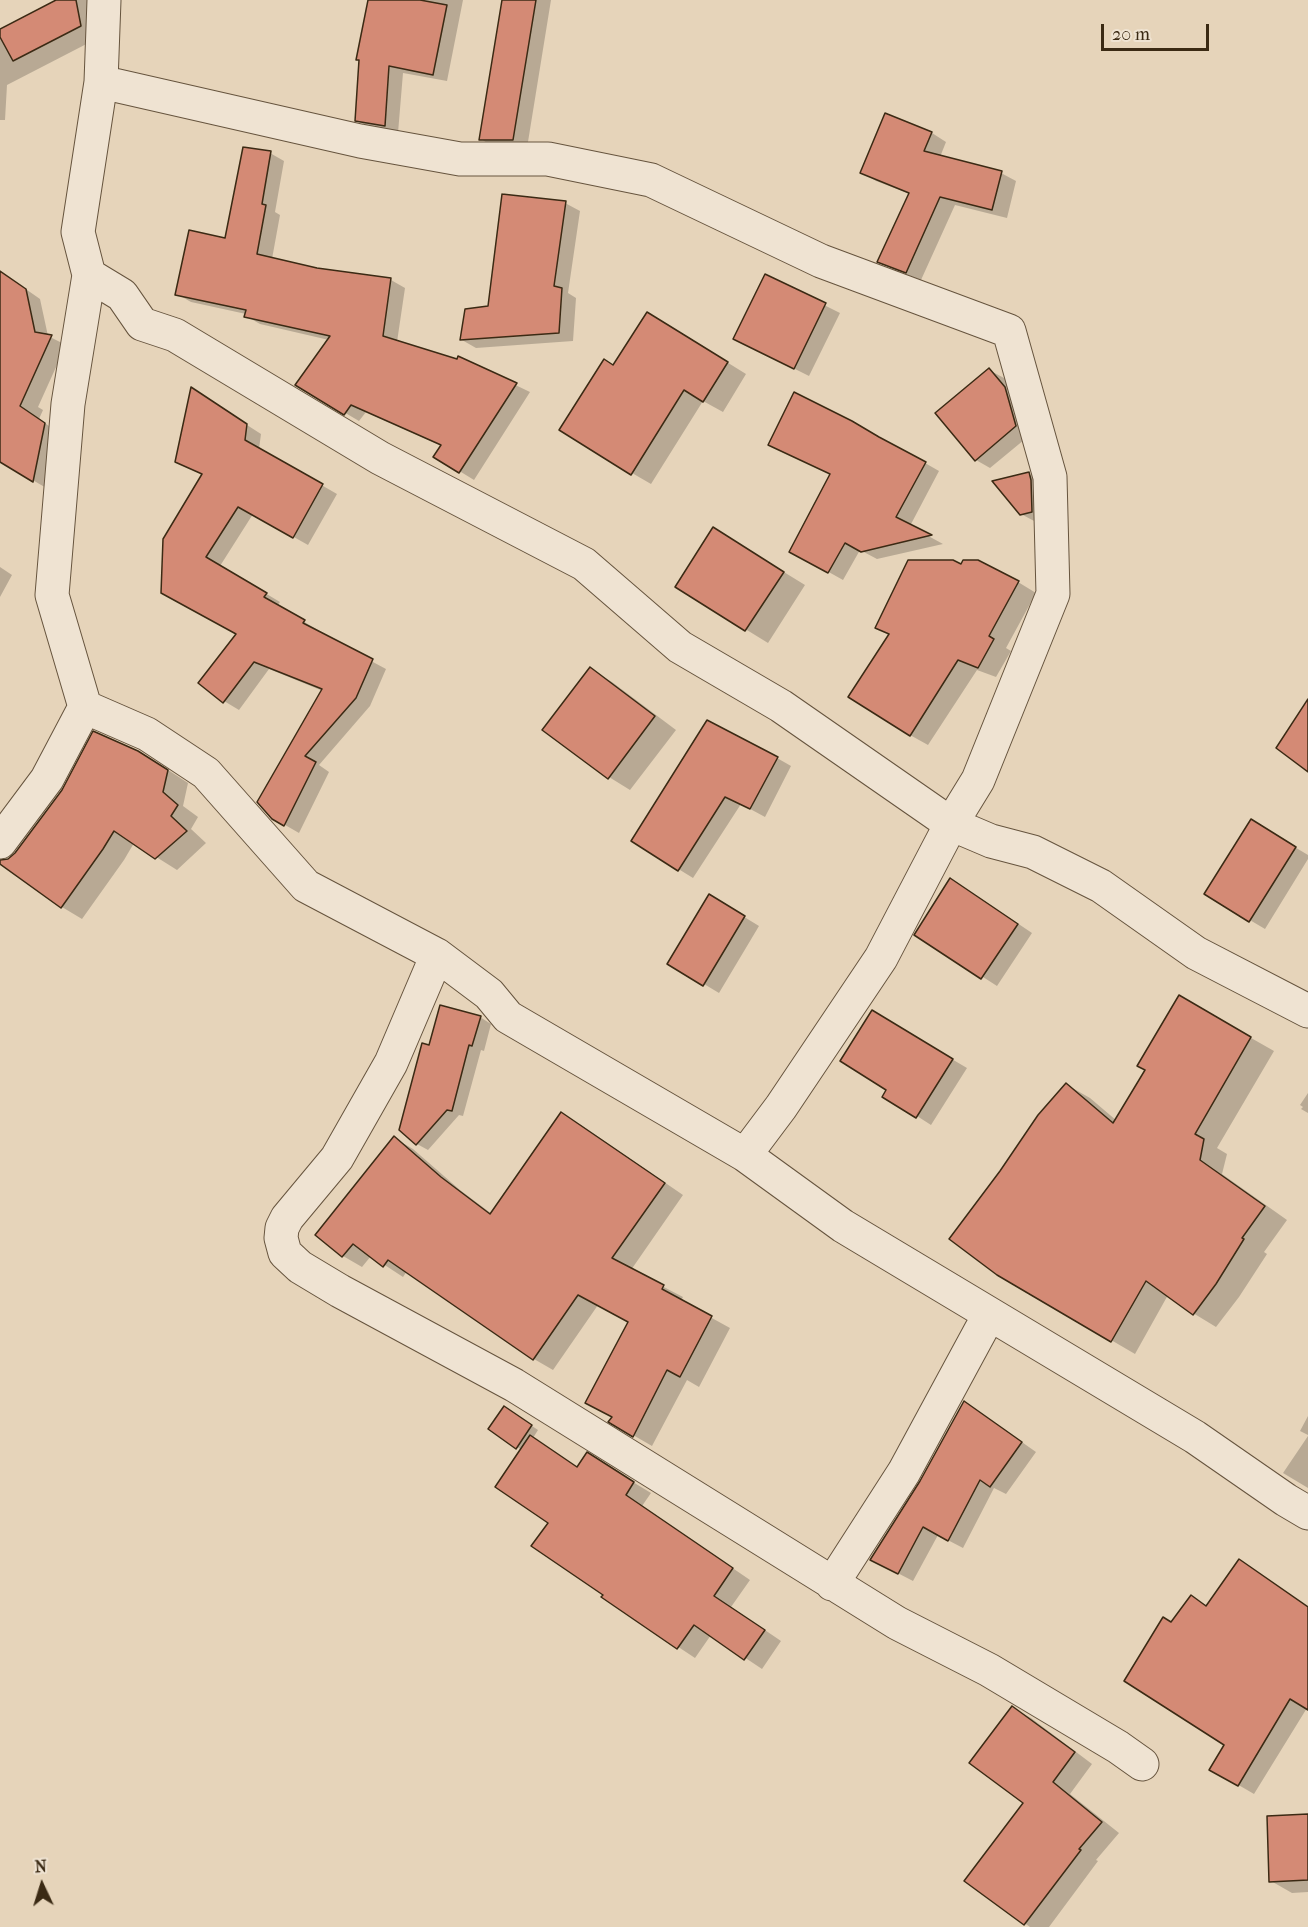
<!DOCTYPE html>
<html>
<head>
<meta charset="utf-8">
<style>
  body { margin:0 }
  #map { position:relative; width:1308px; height:1927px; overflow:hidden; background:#e6d4ba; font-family:"IM FELL French Canon",serif }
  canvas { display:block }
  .north { position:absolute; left:12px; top:1855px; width:60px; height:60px; -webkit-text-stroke:4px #efe3d2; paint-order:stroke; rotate:356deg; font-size:16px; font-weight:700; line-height:24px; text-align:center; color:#3b2a14 }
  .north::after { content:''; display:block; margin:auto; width:21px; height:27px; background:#3b2a14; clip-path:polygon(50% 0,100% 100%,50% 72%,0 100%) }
  .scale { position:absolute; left:1101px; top:24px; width:108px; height:27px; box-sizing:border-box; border:3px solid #3b2a14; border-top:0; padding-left:8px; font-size:18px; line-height:21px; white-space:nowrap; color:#3b2a14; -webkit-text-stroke:4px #efe3d2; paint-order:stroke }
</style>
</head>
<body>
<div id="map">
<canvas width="1308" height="1927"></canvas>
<div class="north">N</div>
<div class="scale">20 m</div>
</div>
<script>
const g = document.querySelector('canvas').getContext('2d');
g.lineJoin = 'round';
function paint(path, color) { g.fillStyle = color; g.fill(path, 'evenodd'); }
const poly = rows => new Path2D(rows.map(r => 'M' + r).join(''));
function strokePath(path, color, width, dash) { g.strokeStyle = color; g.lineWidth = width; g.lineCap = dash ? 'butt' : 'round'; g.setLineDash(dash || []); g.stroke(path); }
paint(poly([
  [60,0,88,0,100,37,7,85,5,120,0,120,0,30],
  [369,0,463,0,447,81,403,73,398,133,370,128,356,120],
  [504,0,551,0,527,148,495,148,481,139],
  [886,115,932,133,946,142,940,157,1001,173,1016,181,1007,218,955,205,921,280,894,270,879,261,910,194,876,181,862,172],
  [270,153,284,161,275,212,280,215,272,259,316,269,391,280,405,288,397,342,459,361,459,358,530,392,474,480,435,456,442,446,366,412,359,421,298,385,329,340,260,324,246,316,246,314,191,302,177,294,226,239],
  [565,203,580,211,568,293,576,298,573,341,476,348,462,340,489,307],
  [0,271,40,299,48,336,66,345,38,407,43,410,39,419,59,433,48,489,0,461],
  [766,276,840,313,809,376,749,346],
  [667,325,746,374,723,412,703,401,651,484,632,473,614,367],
  [989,370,1004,378,1020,397,1030,435,990,468,976,460],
  [205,398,261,434,259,449,337,494,308,545,253,514,220,566,280,602,277,606,318,630,317,632,386,669,370,706,319,765,329,772,299,833,273,818,323,691,269,669,239,710,224,701,200,682,238,633,163,592,203,475,177,461],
  [925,463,939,471,910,526,943,544,877,559,860,550,843,580,791,551],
  [1029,474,1044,482,1036,522,1021,514],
  [735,542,805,585,768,643,677,587],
  [962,566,1018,582,1036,593,1006,648,1011,651,996,677,977,670,928,745,910,735,890,635,877,628],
  [0,567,12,575,0,597],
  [590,669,612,682,676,730,630,790,609,777],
  [777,758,791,766,765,817,741,804,693,878,633,841],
  [159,764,188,783,183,806,198,817,191,829,206,843,177,870,134,843,124,860,82,919,62,907,0,863,7,861],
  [1251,821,1308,855,1308,859,1265,929,1206,894],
  [965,888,1032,933,997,986,916,934],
  [710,896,759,926,719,993,669,963],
  [1179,997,1274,1051,1217,1148,1227,1154,1222,1174,1287,1220,1264,1252,1267,1254,1239,1297,1216,1327,1193,1313,1168,1295,1135,1354,998,1274,1067,1085,1090,1098,1117,1121,1147,1070],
  [872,1012,967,1068,931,1125,917,1116,888,1089],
  [480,1017,491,1024,484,1051,481,1050,463,1116,459,1115,428,1150,417,1144,430,1047],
  [1308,1093,1308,1113,1301,1109,1303,1107,1300,1105],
  [562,1114,581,1125,683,1195,631,1270,683,1297,681,1301,730,1328,699,1387,687,1380,652,1446,633,1435,614,1417,630,1322,598,1305,553,1370,534,1359,407,1271,403,1277,371,1256,362,1267,343,1256,317,1235,394,1138,413,1149,460,1190,492,1214],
  [511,1412,538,1430,533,1438,578,1468,605,1465,651,1493,642,1506,750,1580,731,1607,781,1641,762,1669,711,1635,695,1658,603,1597,605,1595,550,1523,522,1450,517,1447],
  [979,1412,1036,1452,1006,1494,994,1488,963,1548,938,1535,913,1581,886,1567],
  [1308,1416,1308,1435,1300,1431],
  [1308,1436,1308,1488,1283,1473],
  [1240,1561,1308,1607,1308,1708,1307,1708,1254,1794,1211,1769,1226,1744,1171,1623,1191,1597,1208,1606],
  [1013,1708,1031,1718,1092,1764,1070,1794,1119,1833,1096,1860,1098,1861,1049,1927,1030,1927,967,1881,1025,1803],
  [1308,1816,1308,1892,1292,1893,1271,1881]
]), '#0003');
const building = poly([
  [56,0,76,0,81,26,13,61,0,37,0,29,56,0],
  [368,0,420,0,447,5,433,75,389,66,385,126,355,121,359,60,356,60,368,0],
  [502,0,536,0,513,140,479,140,502,0],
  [885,113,932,132,924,151,1002,171,992,210,940,197,906,273,877,262,909,193,860,173,885,113],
  [243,147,271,151,262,204,266,205,257,254,317,268,391,278,383,336,457,359,458,356,517,383,459,473,433,457,441,445,351,405,344,415,295,385,330,336,244,317,246,310,175,295,189,230,225,238,243,147],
  [502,194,566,201,554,286,562,288,559,333,460,340,465,309,488,306,502,194],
  [0,271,26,289,35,332,52,335,20,406,45,423,33,482,0,462,0,271],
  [765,274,826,303,794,369,733,339,765,274],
  [647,312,728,362,703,402,684,390,631,475,559,430,604,359,613,365,647,312],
  [989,368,1005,387,1016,426,975,461,935,413,989,368],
  [191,387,247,424,245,440,323,484,293,538,238,507,206,557,267,593,264,597,305,620,303,623,373,659,356,698,305,756,316,762,284,826,272,819,257,802,322,689,254,662,223,703,198,683,236,634,161,593,163,539,202,474,175,462,191,387],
  [794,392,852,421,879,437,926,462,896,517,932,535,861,552,845,543,828,573,789,552,830,474,768,445,794,392],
  [1029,472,1031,480,1032,512,1020,515,992,481,1029,472],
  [713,527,784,572,745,631,675,587,713,527],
  [908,560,953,560,961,564,963,560,978,560,1019,581,989,636,994,639,978,668,958,660,910,736,848,697,889,634,875,628,908,560],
  [590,667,655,716,608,779,542,730,590,667],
  [1308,699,1308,772,1276,748,1308,699],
  [707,720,778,757,750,809,725,797,678,871,631,841,707,720],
  [93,731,138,751,168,770,163,792,178,805,171,816,187,831,155,859,114,831,103,849,61,908,0,864,0,860,8,859,15,853,62,790,93,731],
  [1251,819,1296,847,1249,922,1204,894,1251,819],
  [950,878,1018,924,981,979,914,935,950,878],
  [709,894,745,916,703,986,667,964,709,894],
  [1179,995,1251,1037,1195,1134,1204,1139,1200,1160,1265,1206,1242,1238,1244,1239,1216,1284,1193,1315,1146,1281,1111,1342,997,1275,949,1239,1000,1171,1038,1115,1066,1083,1113,1123,1145,1070,1137,1066,1179,995],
  [440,1005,481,1016,472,1046,469,1045,452,1111,447,1110,416,1145,399,1130,422,1043,429,1045,440,1005],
  [872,1010,953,1059,916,1118,882,1097,886,1090,840,1061,872,1010],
  [561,1112,665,1183,612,1258,664,1285,662,1289,712,1316,680,1377,667,1370,633,1437,608,1422,612,1417,585,1403,628,1322,578,1295,533,1360,388,1260,383,1267,353,1244,342,1257,315,1235,394,1136,441,1177,490,1214,561,1112],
  [964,1401,1022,1442,990,1487,980,1480,948,1541,923,1527,898,1574,870,1560,920,1481,964,1401],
  [504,1406,532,1425,516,1449,488,1429,504,1406],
  [530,1435,577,1467,587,1452,634,1482,626,1495,733,1568,714,1596,765,1630,744,1660,694,1625,677,1649,601,1597,603,1595,531,1546,548,1523,495,1487,530,1435],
  [1239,1559,1308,1607,1308,1710,1290,1699,1238,1786,1209,1770,1224,1745,1124,1681,1163,1617,1171,1622,1191,1595,1206,1606,1239,1559],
  [1012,1706,1075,1752,1053,1782,1102,1822,1079,1849,1081,1850,1024,1925,964,1881,1023,1803,969,1763,1012,1706],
  [1308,1814,1308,1880,1269,1882,1267,1816,1308,1814]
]);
paint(building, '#d48a75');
strokePath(building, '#3b2a14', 1.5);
const minor = poly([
  [101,82,360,141,460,159,548,159,651,180,821,261,1009,331,1050,477,1053,594,978,780,951,824,881,958,781,1107,745,1155],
  [89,275,78,232,101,82,104,0],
  [85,707,147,734,206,773,306,886,437,955,489,994,508,1017,745,1155,843,1226,1195,1437,1286,1500,1308,1513],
  [0,842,47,779,85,707,52,595,68,404,89,275,122,295,142,324,175,335,380,458,584,564,680,647,781,706,951,824,991,841,1033,852,1101,886,1196,953,1308,1011],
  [437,955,391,1063,337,1158,287,1218,282,1228,281,1238,285,1253,300,1267,340,1291,514,1385,897,1623,989,1670,1118,1747,1142,1764],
  [832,1584,904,1472,989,1315]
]);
strokePath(minor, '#66543e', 35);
strokePath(minor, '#efe3d2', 33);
</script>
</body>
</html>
